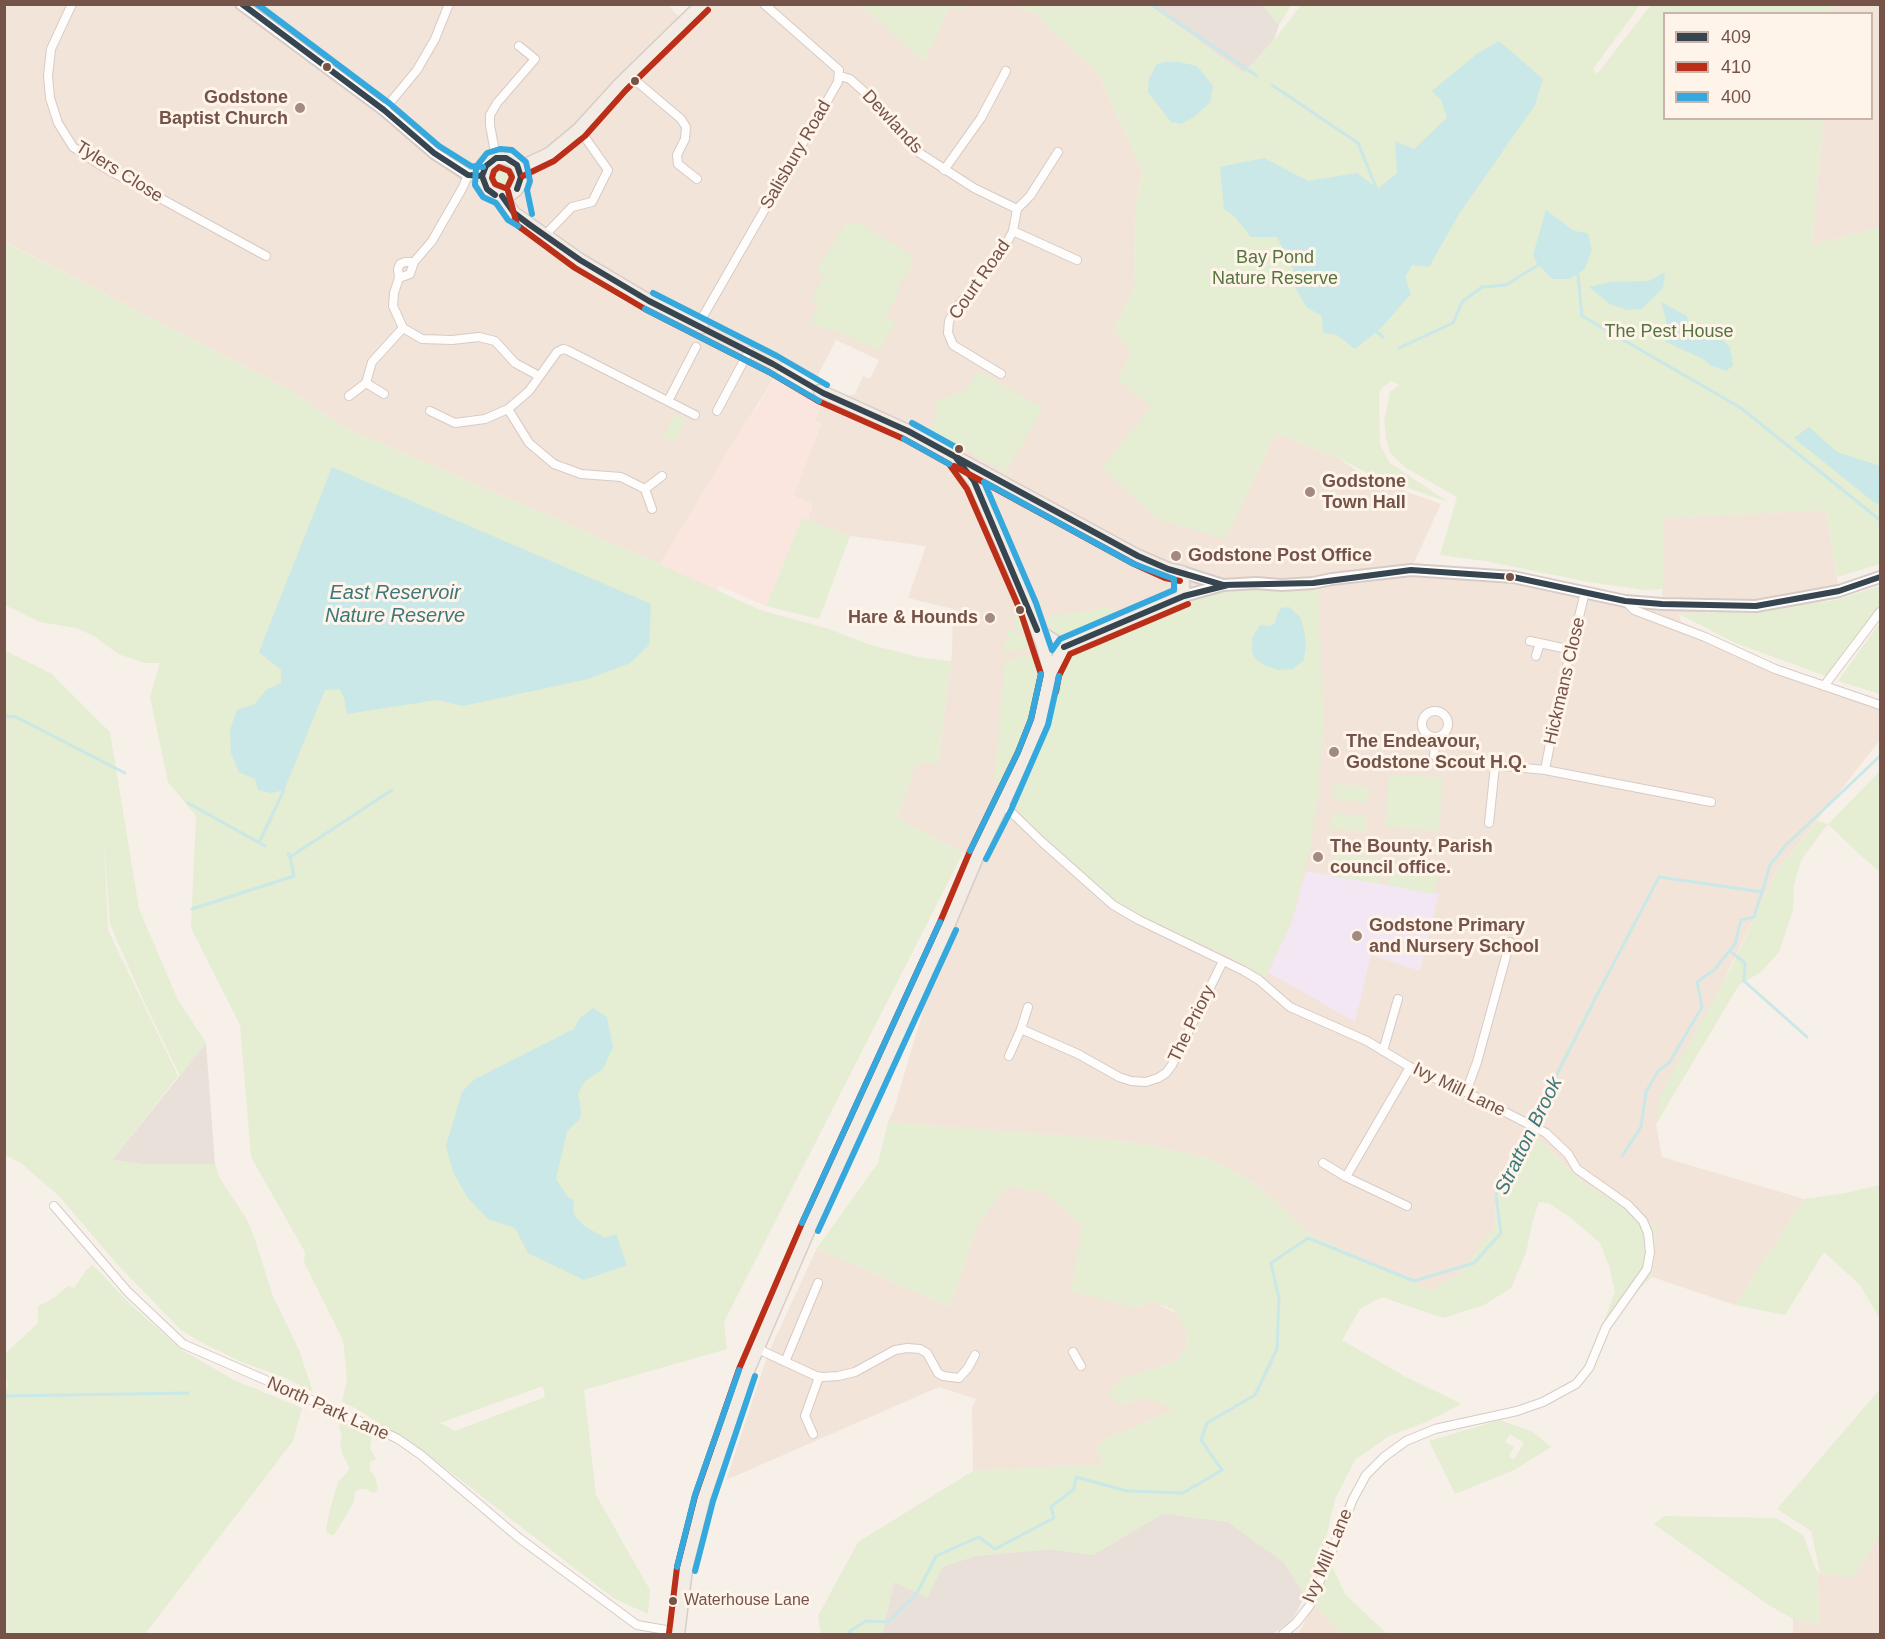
<!DOCTYPE html>
<html>
<head>
<meta charset="utf-8">
<style>
  body { margin:0 }
  #map { position:relative; width:1885px; height:1639px; overflow:hidden; background:#f7f0e9; font-family:Helvetica,sans-serif }
  canvas { display:block }
  .frame { position:absolute; inset:0; border:6px solid #755349; pointer-events:none }
  .legend { position:absolute; left:1663px; top:12px; width:210px; height:108px; box-sizing:border-box; background:#fff4ea; border:2px solid #c8b4aa; margin:0; padding:8px 10px; list-style:none; font-size:18px; color:#755349 }
  .legend li { display:flex; align-items:center; gap:12px; height:30px }
  .legend b { width:30px; border:2px solid #c8b4aa }
</style>
</head>
<body>
<div id="map">
<canvas width="1885" height="1639"></canvas>
<div class="frame"></div>
<ul class="legend">
<li><b style="height:8px;background:#36454f"></b>409</li>
<li><b style="height:8px;background:#bb2e18"></b>410</li>
<li><b style="height:8px;background:#35a9de"></b>400</li>
</ul>
</div>
<script>
const g = document.querySelector('canvas').getContext('2d');
g.lineJoin = 'round';
function paint(path, color) { g.fillStyle = color; g.fill(path, 'evenodd'); }
const poly = rows => new Path2D(rows.map(r => 'M' + r).join(''));
function strokePath(path, color, width, dash) { g.strokeStyle = color; g.lineWidth = width; g.lineCap = dash ? 'butt' : 'round'; g.setLineDash(dash || []); g.stroke(path); }
function label(font, color, halo, rows, align = 'center') {
  g.font = font + ' Helvetica,sans-serif'; g.lineWidth = 6; g.setLineDash([]); g.textBaseline = 'middle'; g.strokeStyle = halo; g.fillStyle = color; for (const [text, x, y, turn = 0] of rows) {
    g.save(); g.translate(x, y); g.rotate((+turn || 0) * Math.PI / 180); g.textAlign = isNaN(turn) ? turn : align; if (halo) g.strokeText(text, 0, 0); g.fillText(text, 0, 0); g.restore();
  }
}
paint(poly([
  [667,4,688,26,712,5,861,5,924,61,950,6,960,11,965,5,1015,5,1038,15,1048,27,1098,73,1143,172,1135,206,1134,289,1114,330,1131,352,1151,406,1225,539,1276,433,1338,458,1368,478,1441,504,1411,569,1460,574,1662,604,1663,518,1826,510,1839,591,1757,610,1679,614,1681,622,1775,666,1880,703,1880,740,1774,875,1656,1124,1662,1157,1804,1199,1735,1305,1652,1277,1657,1227,1583,1183,1527,1127,1497,1183,1495,1226,1461,1273,1431,1291,1310,1234,1254,1183,1207,1157,1126,1141,888,1122,894,1109,922,1014,918,993,977,855,963,853,897,818,916,762,938,763,952,653,953,609,908,598,926,546,850,536,808,521,812,504,793,496,821,424,815,420,823,403,855,394,863,376,870,379,879,360,836,340,817,377,784,361,660,564,341,426,292,391,5,242,4,11,8,5],
  [1833,5,1880,5,1880,227,1812,245,1823,119,1872,118,1872,14,1832,13],
  [1007,1186,1044,1192,1082,1225,1136,1308,1154,1302,1178,1314,1186,1330,1187,1346,1176,1361,1151,1370,1107,1394,1119,1404,1147,1398,1174,1408,1156,1418,1108,1438,1097,1447,1104,1464,973,1471,972,1408,976,1399,939,1387,726,1480,768,1354,817,1248,950,1307,978,1223],
  [1880,1538,1880,1634,1793,1634,1793,1619,1820,1624,1817,1572,1853,1577,1874,1543],
  [1314,1604,1338,1629,1339,1634,1298,1634]
]), '#f2e4d9');
paint(poly([
  [777,373,818,396,823,403,815,420,821,423,793,496,812,504,808,521,802,519,766,606,719,586,717,591,660,564,745,422,756,409]
]), '#fae6df');
paint(poly([
  [1149,5,1262,5,1279,25,1274,40,1244,73],
  [206,1043,215,1164,142,1164,112,1160],
  [1163,1513,1228,1522,1284,1562,1305,1596,1291,1622,1273,1634,882,1634,894,1582,975,1556,1050,1549,1093,1555]
]), '#eae0da');
paint(poly([
  [1306,871,1439,894,1420,971,1371,955,1355,1022,1268,972,1292,921]
]), '#f2e7f2');
paint(poly([
  [861,5,965,5,960,11,950,6,924,61],
  [1015,5,1149,5,1244,73,1274,40,1301,5,1640,5,1593,69,1597,74,1651,5,1833,5,1832,13,1664,14,1664,118,1823,119,1812,245,1880,227,1880,564,1837,577,1826,510,1663,518,1663,589,1645,590,1589,582,1485,561,1440,555,1457,497,1406,468,1390,453,1386,438,1384,421,1390,392,1399,385,1391,381,1382,388,1379,394,1380,445,1390,463,1448,502,1371,475,1338,458,1276,433,1225,539,1158,519,1102,468,1151,406,1117,380,1131,352,1114,330,1134,289,1135,206,1143,172,1098,73,1048,27,1038,15],
  [1262,5,1291,5,1279,25],
  '489 177a13 13 0 1 1 26 0a13 13 0 1 1-26 0Z',
  [857,222,912,255,912,265,900,283,898,293,886,317,895,324,879,351,838,331,826,329,810,323,819,303,811,300,824,276,818,271,823,259,845,225],
  [4,242,292,391,341,426,660,564,760,610,826,628,871,645,923,658,951,661,938,763,916,763,897,818,963,853,724,1322,727,1349,584,1390,596,1495,650,1590,648,1614,613,1598,431,1457,357,1409,342,1402,347,1379,343,1340,304,1262,305,1252,251,1157,240,1025,191,928,196,816,168,782,150,697,160,663,145,663,118,654,94,636,76,628,40,622,5,605],
  [543,1386,545,1397,455,1431,440,1423],
  [979,371,1043,408,1006,472,930,430,937,415,933,402,965,390],
  [675,413,685,419,675,443,663,438],
  [802,518,850,536,819,619,766,606],
  [1010,584,1027,617,1035,638,1016,627],
  [1880,586,1880,606,1826,676,1735,643,1679,614,1757,610,1836,600],
  [1318,587,1324,718,1319,790,1311,845,1292,921,1263,981,1246,965,1124,908,1094,885,1032,828,1022,816,1016,804,1020,788,1044,733,1064,656,1073,647,1205,593],
  [1106,606,1118,612,1073,631,1062,635,1052,633,1047,617,1064,613,1090,611],
  [1880,623,1880,694,1838,681,1873,632],
  [1009,628,1036,644,1026,649,1002,653],
  [4,650,52,674,110,732,139,909,178,1000,206,1043,180,1076,141,995,110,924,104,842,108,930,178,1076,112,1160,142,1164,215,1164,219,1177,246,1218,255,1239,272,1294,299,1350,313,1392,283,1377,239,1361,201,1342,182,1331,117,1264,59,1196,22,1164,5,1155],
  [1038,653,1042,674,1037,711,1030,735,1007,784,994,781,1005,660],
  [1880,771,1880,872,1859,854,1828,824,1801,860,1794,885,1793,910,1779,952,1761,972,1739,985,1656,1124,1660,1095,1731,968,1774,875,1817,821,1828,824],
  [1389,774,1443,778,1439,831,1385,827],
  [1334,784,1369,787,1368,803,1333,800],
  [1332,813,1367,817,1366,831,1330,829],
  [1335,852,1385,860,1381,884,1331,876],
  [1391,863,1439,872,1434,894,1387,885],
  [888,1122,1126,1141,1207,1157,1254,1183,1310,1234,1431,1291,1461,1273,1495,1226,1497,1183,1527,1127,1583,1183,1657,1227,1652,1277,1604,1321,1615,1292,1609,1266,1600,1243,1571,1218,1549,1203,1539,1202,1533,1220,1526,1253,1511,1288,1484,1305,1443,1318,1382,1297,1360,1309,1342,1340,1404,1376,1462,1404,1426,1422,1389,1436,1355,1460,1335,1499,1325,1542,1305,1596,1284,1562,1228,1522,1163,1514,1093,1555,1050,1549,975,1556,943,1566,927,1598,894,1582,882,1634,821,1634,818,1616,858,1542,973,1471,1104,1464,1096,1447,1108,1438,1156,1418,1173,1408,1147,1398,1119,1404,1107,1395,1126,1376,1151,1370,1176,1361,1187,1346,1186,1330,1178,1314,1172,1309,1154,1302,1136,1308,1071,1291,1082,1225,1044,1192,1007,1187,978,1223,950,1307,817,1248,878,1163],
  [1880,1185,1880,1319,1860,1285,1824,1252,1785,1315,1735,1305,1804,1199,1846,1193],
  [93,1265,131,1305,182,1350,234,1380,302,1408,293,1441,145,1634,5,1634,4,1389,8,1387,5,1370,5,1354,38,1323,38,1306,54,1298,68,1286,74,1288,87,1269],
  [1880,1389,1880,1538,1874,1543,1853,1578,1820,1572,1811,1531,1777,1509],
  [1500,1420,1533,1432,1551,1447,1514,1470,1455,1494,1429,1441],
  [1510,1434,1524,1443,1514,1459,1509,1456,1514,1447,1505,1442],
  [341,1423,345,1423,372,1435,370,1448,376,1459,370,1462,370,1470,375,1476,378,1490,374,1493,366,1489,359,1489,355,1492,354,1502,334,1535,331,1535,326,1531,329,1513,338,1482,350,1469,342,1453,340,1443,342,1437,339,1427],
  [1664,1516,1776,1518,1803,1535,1817,1572,1820,1624,1793,1619,1767,1604,1654,1524],
  [1331,1564,1345,1594,1387,1634,1339,1634,1338,1629,1314,1604]
]), '#e5edd3');
paint(poly([
  [1499,41,1543,79,1535,105,1459,214,1429,267,1412,265,1405,277,1411,294,1382,327,1355,349,1337,335,1323,333,1322,316,1306,307,1293,283,1293,269,1277,237,1251,237,1234,216,1224,209,1220,167,1264,158,1308,181,1357,173,1378,189,1397,173,1395,141,1414,149,1447,118,1441,100,1432,91,1478,53],
  [1165,62,1178,62,1197,66,1213,86,1210,102,1194,117,1181,124,1171,122,1148,92,1149,79,1156,65],
  [1546,210,1574,231,1588,233,1592,250,1584,270,1570,279,1553,279,1538,265,1533,255],
  [1665,272,1663,288,1642,309,1627,310,1610,304,1589,287,1610,282,1649,281],
  [1661,302,1687,316,1691,339,1718,336,1730,347,1733,366,1726,371,1710,365,1703,359,1666,342,1666,319],
  [1809,427,1837,452,1880,466,1880,504,1875,503,1794,438],
  [332,467,651,604,649,645,630,663,588,679,463,706,437,700,347,714,344,698,340,689,325,690,284,790,271,793,258,790,255,779,239,772,231,753,230,730,237,710,255,704,266,690,281,683,281,670,259,652],
  [1289,607,1300,617,1304,630,1306,646,1304,660,1292,669,1278,670,1264,665,1255,658,1252,652,1252,638,1260,625,1269,626,1275,623,1276,617,1281,608],
  [593,1008,607,1017,613,1047,603,1069,585,1081,581,1088,578,1094,581,1110,580,1119,567,1131,556,1179,568,1197,574,1200,573,1210,576,1217,584,1226,605,1238,616,1234,627,1265,584,1280,528,1253,515,1228,488,1219,467,1197,453,1172,446,1146,462,1092,475,1079,574,1029,580,1018]
]), '#cae8e7');
strokePath(poly([
  [1151,4,1257,76],
  [1272,85,1358,143,1378,192],
  [1576,274,1578,275,1582,316,1741,408,1880,520],
  [1376,331,1383,337],
  [1399,348,1453,323,1462,302,1482,287,1506,285,1538,265,1540,265],
  [4,716,16,717,125,773],
  [188,803,265,846],
  [259,843,284,790],
  [288,853,290,857,392,790],
  [192,909,294,876,290,857],
  [1730,951,1745,963,1744,981,1807,1037],
  [1622,1156,1641,1127,1646,1092,1658,1071,1669,1063,1702,1007,1697,982,1714,970,1735,944,1741,920,1754,917,1762,892],
  [4,1396,188,1393],
  [849,1634,850,1631,866,1621,888,1622,916,1595,936,1556,979,1537,995,1549,1054,1518,1051,1507,1074,1489,1076,1477,1127,1491,1183,1493,1222,1470,1201,1440,1207,1423,1255,1395,1277,1349,1279,1299,1271,1263,1308,1238,1414,1281,1474,1263,1501,1233,1496,1195,1597,995,1659,877,1762,892,1770,865,1786,845,1880,756]
]), '#cae8e7', 3);
const minor = poly([
  [72,4,51,49,48,76,50,98,58,123,73,147,105,168,266,256],
  [629,75,681,119,686,127,685,139,677,155,678,164,697,179],
  [840,76,850,79,881,107,918,152,974,188,1017,209,1013,231,1001,254,956,308,949,321,948,333,953,345,1001,374],
  [384,110,417,70,435,39,449,4],
  [496,158,490,125,490,115,497,103,535,59,519,46],
  [944,170,981,118,1006,71],
  [1017,209,1030,196,1058,152],
  [1013,231,1077,260],
  [545,235,572,207,592,202,608,170,579,129],
  [414,262,405,262,400,264,398,269,399,278,394,293,393,306,403,328,422,339,452,340,479,337,495,341,515,363,539,376],
  [399,278,410,274,414,262,432,241,463,187,468,175],
  [698,325,838,82,839,70,764,4],
  [384,394,366,383,372,362,403,328],
  [349,396,366,383],
  [668,401,696,347],
  [508,409,529,443,554,464,581,474,621,477,645,489,652,509],
  [430,411,455,423,485,419,508,409,529,391,557,352,563,349,567,350,695,415],
  [717,411,749,351],
  [645,489,662,476],
  [1625,601,1634,610,1705,637,1775,669,1880,705],
  [1530,641,1572,650],
  [1536,656,1540,643],
  [1824,686,1880,612],
  '1422 724a13 13 0 1 1 26 0a13 13 0 1 1-26 0Z',
  [1436,737,1434,755,1443,760,1545,770,1711,802],
  [1545,770,1557,707,1585,592],
  [1003,806,1008,809,1041,841,1113,905,1139,920,1244,971,1259,980,1290,1007,1367,1041,1410,1067,1466,1092,1546,1133,1568,1154,1577,1169,1628,1205,1643,1221,1648,1233,1650,1252,1647,1269,1606,1327,1589,1368,1576,1384,1543,1402,1517,1411,1435,1429,1406,1441,1384,1457,1366,1475,1353,1499,1310,1605,1296,1623,1283,1634],
  [1489,823,1495,766],
  [1028,1007,1021,1029,1078,1054,1119,1077,1131,1081,1146,1082,1158,1078,1166,1073,1172,1065,1223,961],
  [1383,1051,1398,999],
  [1009,1056,1021,1029],
  [1466,1092,1477,1062,1510,942],
  [1323,1163,1346,1177,1407,1206],
  [1346,1177,1410,1067],
  [54,1206,128,1292,183,1344,380,1430,398,1439,421,1455,519,1538,637,1625,678,1632],
  [758,1349,816,1376,823,1377,838,1376,855,1372,895,1350,907,1348,920,1349,927,1353,938,1373,943,1376,959,1378,968,1368,975,1355],
  [1073,1352,1081,1366],
  [785,1362,818,1283],
  [813,1434,805,1416,819,1377]
]);
const secondary = poly([
  [241,4,384,110,434,153,468,175,482,176],
  [1182,572,1223,585],
  [1184,596,1223,585,1256,583,1282,585,1313,583,1332,579,1411,570,1513,577,1625,601,1662,604,1756,606,1839,591,1880,577]
]);
const primary = poly([
  '483 177a19 19 0 1 1 38 0a19 19 0 1 1-38 0Z',
  [519,168,549,154,579,129,620,84,702,4],
  [502,196,514,213,580,260,649,301,702,327],
  [958,461,974,481,1013,569,1042,643,1050,673],
  [1037,630,1064,647],
  [678,1634,686,1569,704,1498,747,1373,810,1227,948,926,978,855,1026,756,1040,722,1050,673,1064,647,1184,596,1182,572,1168,569,1138,556,908,431,820,391]
]);
strokePath(minor, '#d5cbc6', 10);
strokePath(secondary, '#d6cbc6', 14);
strokePath(primary, '#d8cdc8', 15);
strokePath(minor, '#fefdfc', 8);
strokePath(secondary, '#fefdfc', 10);
strokePath(primary, '#f2ece5', 12);
strokePath(poly([
  [242,4,384,110,434,153,468,175,482,176],
  [495,195,487,189,482,176,486,166,496,158,506,158,517,165,521,177,517,189],
  [502,196,514,213,530,225,580,260,649,301,773,364,823,393,908,431,1138,556,1168,569,1223,585,1313,583,1411,570,1513,577,1625,601,1662,604,1756,606,1839,591,1880,577],
  [956,458,974,481,1037,630],
  [1064,647,1184,596,1228,585]
]), '#36454f', 6);
strokePath(poly([
  [523,176,554,161,585,136,626,90,708,10],
  [505,188,495,184,492,178,494,171,499,167,509,171,512,177,508,186],
  [508,191,517,225,575,268,645,309,769,372,818,401,904,439,949,464,967,489,1020,610,1041,674,1031,719,1018,752,970,851,940,922,802,1223,739,1369,695,1496,677,1567,669,1633],
  [954,466,1134,564,1165,578,1180,581],
  [1056,692,1059,676,1070,654,1188,604]
]), '#bb2e18', 6);
strokePath(poly([
  [257,4,389,103,439,146,471,166,483,167],
  [518,226,508,220,496,203,483,197,475,185,476,167,487,153,500,149,512,150,526,162,530,181,527,190,532,214],
  [653,293,777,356,827,385],
  [645,309,769,372,819,401],
  [912,423,959,449],
  [904,439,949,464],
  [984,482,1134,564,1174,579,1174,590,1060,639,1052,650,1036,603,984,482],
  [970,851,1018,752,1031,719,1041,674],
  [986,859,1011,810,1048,725,1059,676],
  [802,1223,940,922],
  [818,1231,956,930],
  [677,1567,695,1495,739,1370],
  [695,1571,713,1501,755,1376]
]), '#35a9de', 6);
for (const [x, y, r, color] of [
  [327,67,5,"#755349"],
  [635,81,5,"#755349"],
  [300,108,6,"#a28a81"],
  [959,449,5,"#755349"],
  [1310,492,6,"#a28a81"],
  [1176,556,6,"#a28a81"],
  [1510,577,5,"#755349"],
  [1020,610,5,"#755349"],
  [990,618,6,"#a28a81"],
  [1334,752,6,"#a28a81"],
  [1318,857,6,"#a28a81"],
  [1357,936,6,"#a28a81"],
  [673,1601,5,"#755349"]
]) { const dot = new Path2D(); dot.arc(x, y, r, 0, 2 * Math.PI); g.fillStyle = color; g.fill(dot); strokePath(dot, '#fff4ea', 2); }
label('16px', '#755349', '#fff4ea', [
  ["Waterhouse Lane",684,1601]
], 'left');
label('bold 18px', '#755349', '#fff4ea', [
  ["Godstone",288,98,"right"],
  ["Baptist Church",288,119,"right"],
  ["Godstone",1322,482],
  ["Town Hall",1322,503],
  ["Godstone Post Office",1188,556],
  ["Hare & Hounds",978,618,"right"],
  ["The Endeavour,",1346,742],
  ["Godstone Scout H.Q.",1346,763],
  ["The Bounty. Parish",1330,847],
  ["council office.",1330,868],
  ["Godstone Primary",1369,926],
  ["and Nursery School",1369,947]
], 'left');
label('18px', '#755349', '#fff4ea', [
  ["Dewlands",892,122,47],
  ["Salisbury Road",796,155,-60],
  ["Tylers Close",119,172,32],
  ["Court Road",980,280,-55],
  ["Hickmans Close",1565,681,-77],
  ["The Priory",1192,1024,-64],
  ["Ivy Mill Lane",1459,1090,26],
  ["North Park Lane",328,1409,24],
  ["Ivy Mill Lane",1328,1556,-67]
]);
label('18px', '#54753d', '#fff4ea', [
  ["Bay Pond",1275,258],
  ["Nature Reserve",1275,279],
  ["The Pest House",1669,332]
]);
label('italic 20px', '#3c787b', '#fff4ea', [
  ["East Reservoir",395,593],
  ["Nature Reserve",395,616],
  ["Stratton Brook",1529,1136,-64]
]);
</script>
</body>
</html>
